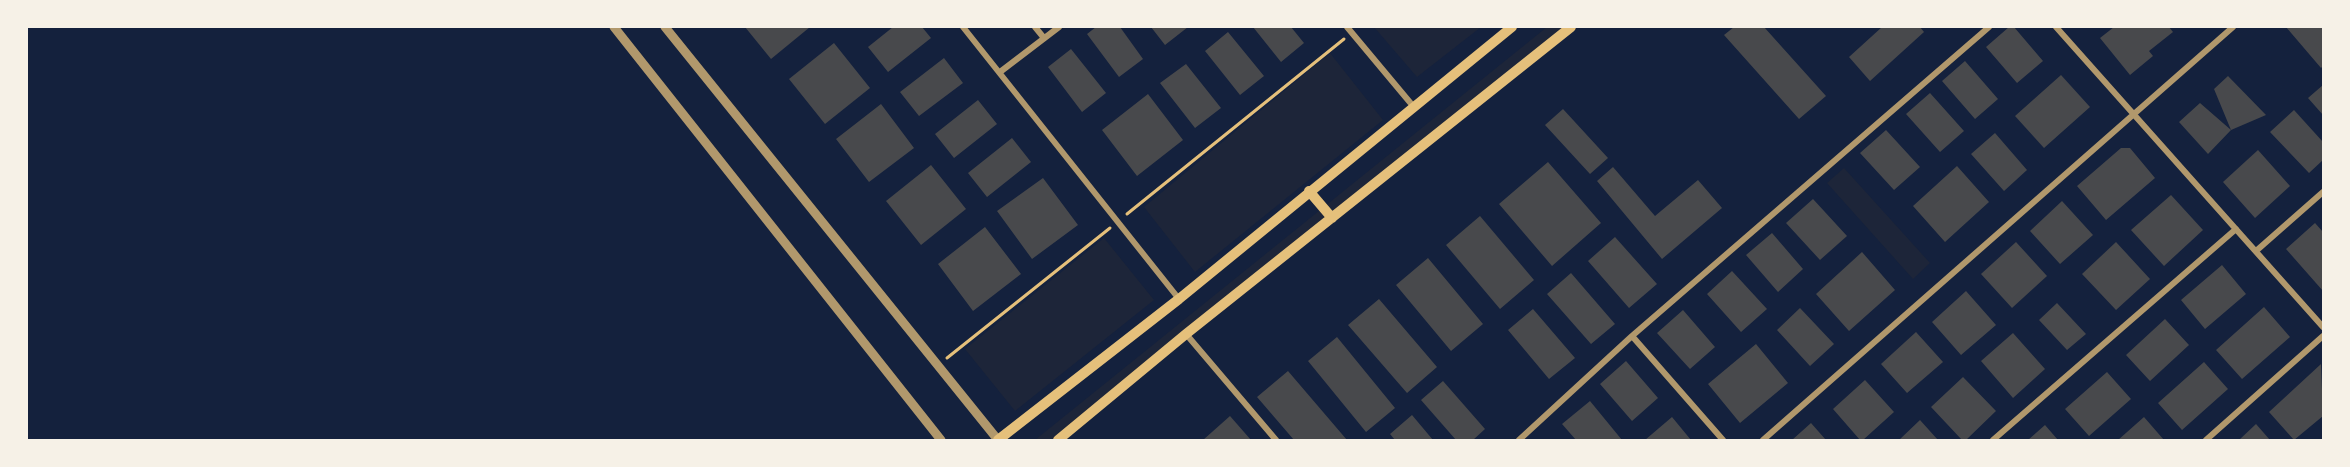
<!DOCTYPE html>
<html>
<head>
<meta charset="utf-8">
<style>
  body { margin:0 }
  #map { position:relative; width:2350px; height:467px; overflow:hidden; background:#14213d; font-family:"Source Sans 3",sans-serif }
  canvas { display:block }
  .frame { position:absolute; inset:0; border:28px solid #f6f1e7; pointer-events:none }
</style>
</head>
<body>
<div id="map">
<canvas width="2350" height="467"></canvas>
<div class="frame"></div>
</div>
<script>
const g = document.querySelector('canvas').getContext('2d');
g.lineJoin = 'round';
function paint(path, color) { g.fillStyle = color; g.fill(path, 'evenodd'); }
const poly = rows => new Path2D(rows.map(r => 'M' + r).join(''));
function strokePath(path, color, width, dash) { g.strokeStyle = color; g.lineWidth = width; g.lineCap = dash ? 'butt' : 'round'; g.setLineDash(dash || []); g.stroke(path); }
paint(poly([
  [1374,27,1481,27,1417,77],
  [1547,27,1571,27,1060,440,1035,440],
  [1330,53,1383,120,1195,272,1144,207],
  [1844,168,1930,263,1913,279,1827,183],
  [1104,238,1154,300,1015,411,965,349]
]), '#1d2539');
paint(poly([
  [745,27,810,27,771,59],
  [893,27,922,27,931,38,888,72,868,47],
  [1096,27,1120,27,1143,59,1119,77,1087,34],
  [1151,27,1188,27,1165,45],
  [1253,27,1291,27,1304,43,1281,62],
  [1734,27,1764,27,1826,96,1799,119,1724,35],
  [1882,27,1920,27,1924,32,1870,81,1849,57],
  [2009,27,2014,27,2043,61,2017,83,1986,47],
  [2114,27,2169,27,2173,32,2149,51,2153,56,2130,75,2100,38],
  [2286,27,2323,27,2323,66,2321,68],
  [1228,32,1264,76,1240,95,1205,51],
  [834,43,870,88,825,124,789,79],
  [1071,49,1106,93,1082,112,1048,67],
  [944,58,963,83,919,116,900,92],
  [1965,61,1998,99,1975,119,1942,81],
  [1186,64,1221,108,1195,128,1160,83],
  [2061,75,2090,107,2044,148,2015,116],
  [2228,76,2266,115,2231,130,2214,89],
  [2323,85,2323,115,2308,98],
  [1930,93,1964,131,1940,152,1906,114],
  [1148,94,1183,140,1137,176,1102,130],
  [978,100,997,124,954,158,935,134],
  [2200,103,2231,130,2208,154,2179,122],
  [881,104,914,148,869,182,836,139],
  [1563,109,1608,158,1590,174,1545,125],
  [2294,110,2323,142,2323,160,2309,173,2270,132],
  [1886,130,1920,167,1894,190,1860,153],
  [1995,133,2027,170,2004,191,1971,154],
  [1012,138,1031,162,987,197,968,173],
  [2121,148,2130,148,2155,178,2106,220,2077,186],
  [2258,150,2290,186,2255,218,2223,182],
  [1548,162,1601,223,1552,266,1499,204],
  [931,165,966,209,921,245,886,201],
  [1957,166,1989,202,1945,242,1913,206],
  [1613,167,1655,216,1698,180,1722,208,1662,259,1597,181],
  [1043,178,1078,225,1032,259,997,211],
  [2171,195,2203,230,2164,266,2131,230],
  [1813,199,1847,236,1820,260,1786,223],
  [2062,201,2093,235,2060,264,2030,231],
  [1480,216,1534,280,1500,309,1446,245],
  [2315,223,2323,232,2323,291,2286,249],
  [985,227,1021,274,973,311,938,264],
  [1772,233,1803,269,1778,292,1746,255],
  [1615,237,1657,284,1629,308,1588,261],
  [2016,242,2047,276,2012,308,1981,274],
  [2116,242,2150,279,2116,310,2082,274],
  [1862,252,1895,290,1849,331,1816,294],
  [1428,258,1483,324,1451,351,1396,285],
  [2222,265,2246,294,2205,329,2181,300],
  [1732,271,1767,309,1741,332,1707,294],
  [1571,273,1615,324,1591,344,1547,294],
  [1966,291,1996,325,1961,355,1932,322],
  [1379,299,1437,367,1407,393,1348,325],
  [2057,303,2086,334,2067,350,2039,320],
  [2264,307,2290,337,2242,379,2216,350],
  [1800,308,1834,344,1810,366,1777,330],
  [1533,309,1575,358,1549,379,1508,330],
  [1683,310,1715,347,1690,369,1657,333],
  [2165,319,2189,345,2150,381,2126,355],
  [1916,332,1943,362,1907,393,1881,364],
  [2013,333,2045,369,2013,398,1981,361],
  [1337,337,1395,408,1366,432,1308,361],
  [1756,344,1788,383,1740,423,1708,384],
  [1626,361,1658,398,1632,421,1600,384],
  [2204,362,2228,389,2182,430,2158,403],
  [2321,364,2323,416,2294,440,2269,412],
  [1288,371,1347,440,1294,440,1257,397],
  [2107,372,2131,399,2089,436,2065,409],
  [1963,377,1996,411,1966,440,1962,440,1931,407],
  [1865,380,1894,412,1863,440,1860,440,1833,409],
  [1443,381,1485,429,1473,440,1456,440,1421,400],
  [1590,401,1622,440,1576,440,1562,424],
  [1412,415,1433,440,1395,440,1390,434],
  [1230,416,1251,440,1203,440],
  [1672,417,1691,440,1645,440],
  [2144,417,2164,440,2118,440],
  [1920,420,1938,440,1899,440],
  [1811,423,1826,440,1792,440],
  [2256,424,2270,440,2239,440],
  [2045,425,2058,440,2028,440]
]), '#48494c');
strokePath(poly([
  [1127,214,1344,39],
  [947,358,1110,228]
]), '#e5c07b', 3);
strokePath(poly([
  [963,27,1179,299],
  [1035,27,1044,38],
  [1347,27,1413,106],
  [2056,27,2323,327],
  [1000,72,1059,27],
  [2256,251,2323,192],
  [1186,334,1276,440],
  [1632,336,1723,440],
  [1519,440,1632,336,1989,27],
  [1763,440,2233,27],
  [1993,440,2236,229],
  [2206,440,2323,336]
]), '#b1986c', 6);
strokePath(poly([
  [614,27,941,440],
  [665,27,998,440]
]), '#b1986c', 9);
strokePath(poly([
  [1309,191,1332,218],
  [998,440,1179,299,1512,27],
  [1058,440,1186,334,1571,27]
]), '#e5c07b', 10);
</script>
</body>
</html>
